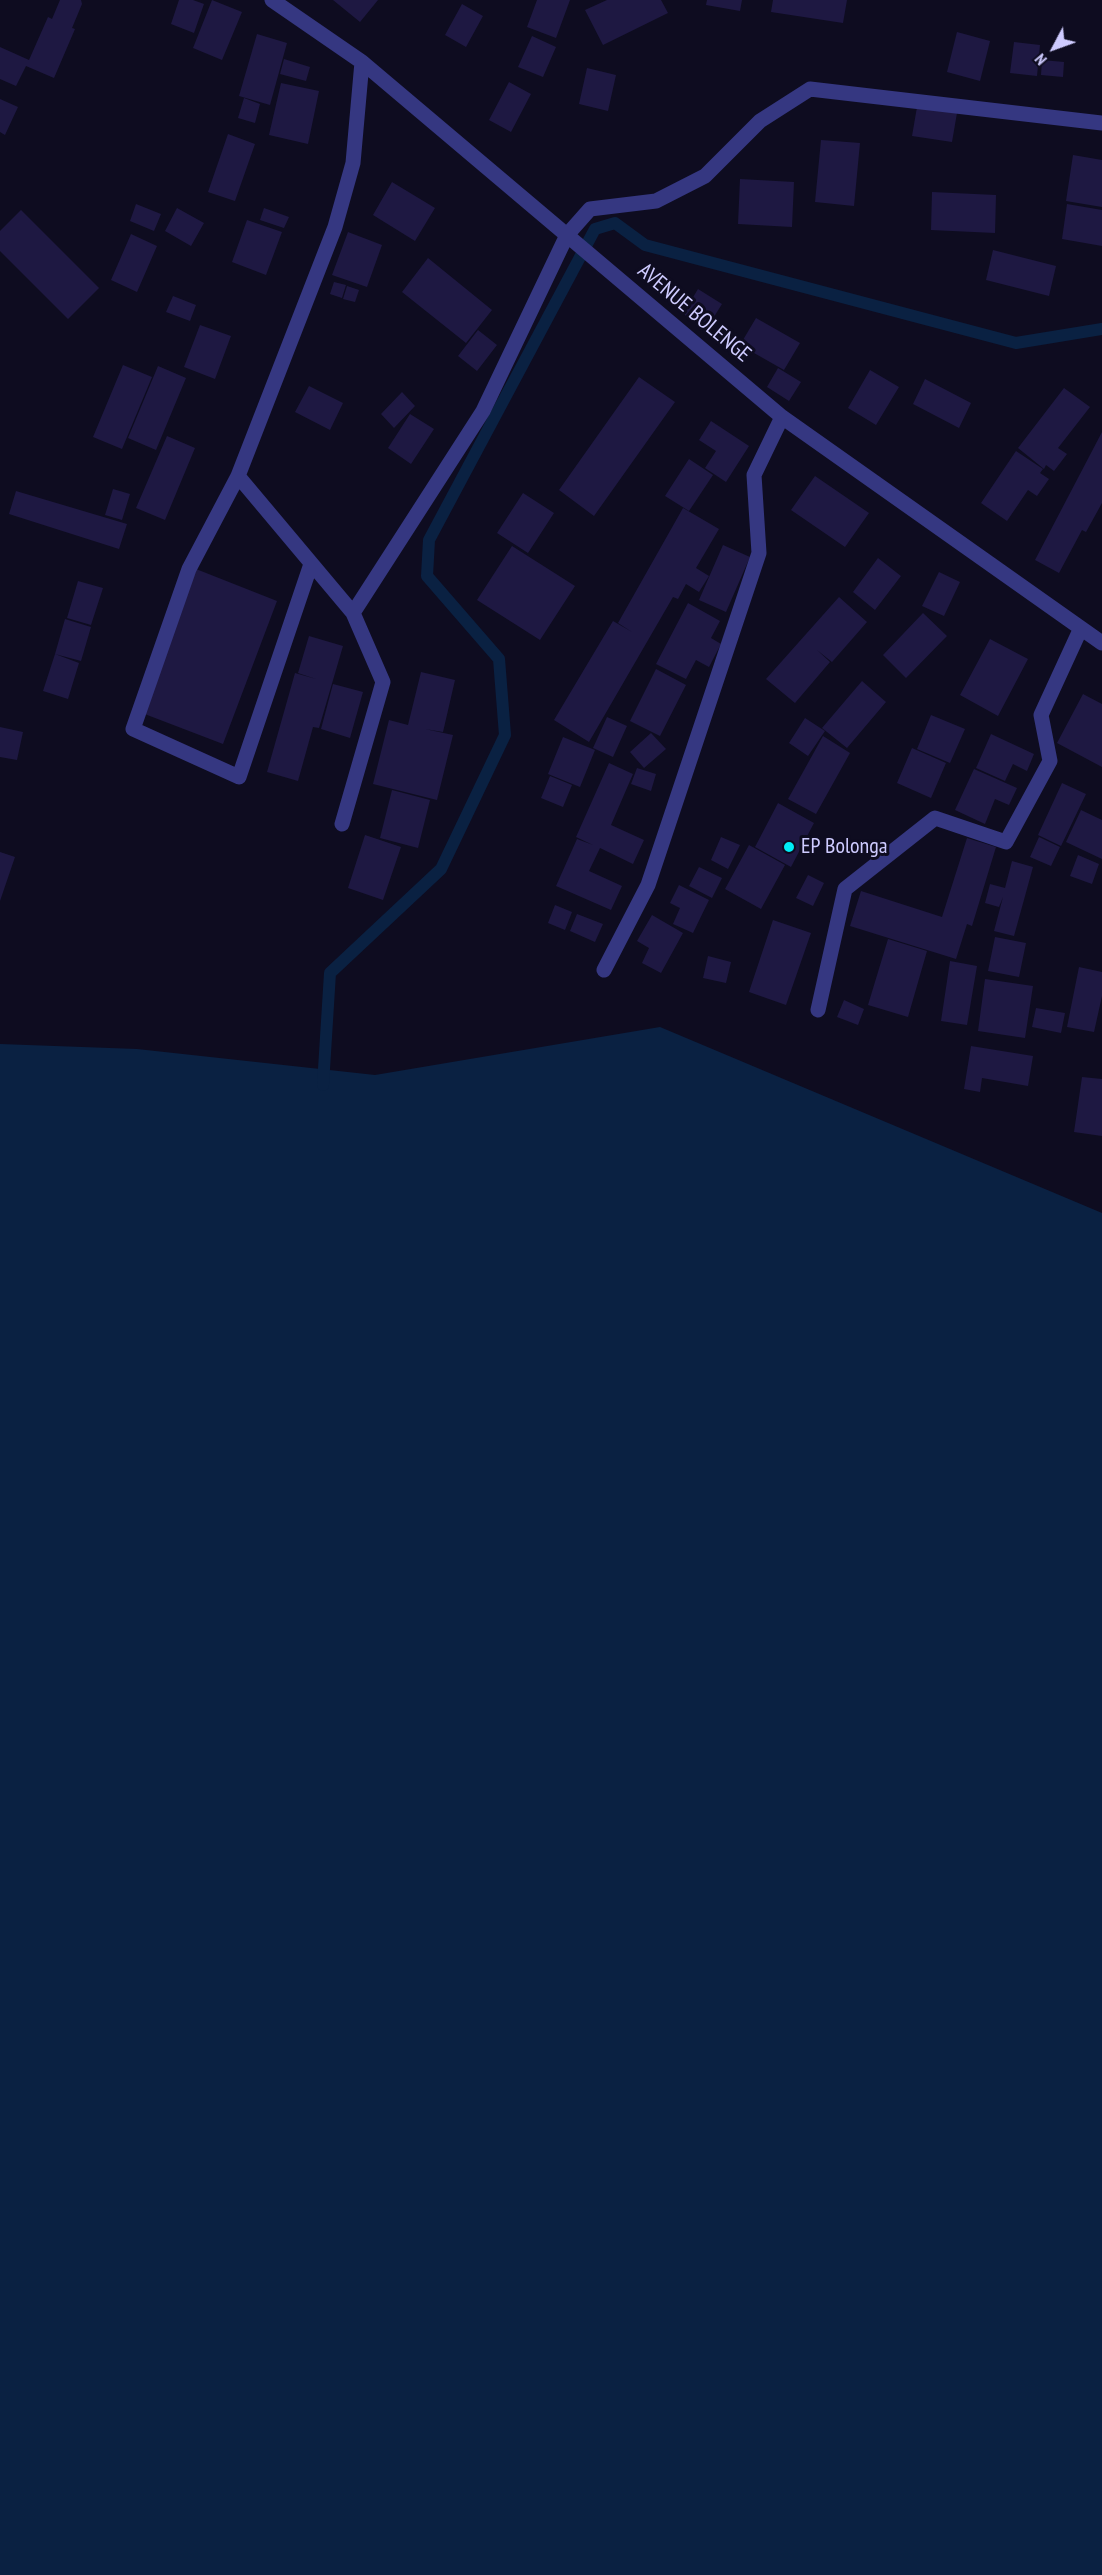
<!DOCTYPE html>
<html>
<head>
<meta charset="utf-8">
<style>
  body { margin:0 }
  #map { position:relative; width:1102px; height:2575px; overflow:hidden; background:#0e0c20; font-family:"PT Sans Narrow",sans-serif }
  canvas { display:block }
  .north { position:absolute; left:1024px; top:18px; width:60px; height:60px; -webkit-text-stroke:4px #0e0c20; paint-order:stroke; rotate:229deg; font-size:16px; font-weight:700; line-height:24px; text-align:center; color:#cecbff }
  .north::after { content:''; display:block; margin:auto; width:21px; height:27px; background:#cecbff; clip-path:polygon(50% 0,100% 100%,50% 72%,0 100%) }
</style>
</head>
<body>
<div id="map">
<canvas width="1102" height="2575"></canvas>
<div class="north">N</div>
</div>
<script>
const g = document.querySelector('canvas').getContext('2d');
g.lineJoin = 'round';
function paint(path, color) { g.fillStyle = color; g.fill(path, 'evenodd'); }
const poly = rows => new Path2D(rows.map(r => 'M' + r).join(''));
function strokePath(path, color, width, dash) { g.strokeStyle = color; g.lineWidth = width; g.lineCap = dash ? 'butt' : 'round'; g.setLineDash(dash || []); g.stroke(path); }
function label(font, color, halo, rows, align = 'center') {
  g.font = font + ' "PT Sans Narrow",sans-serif'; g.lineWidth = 6; g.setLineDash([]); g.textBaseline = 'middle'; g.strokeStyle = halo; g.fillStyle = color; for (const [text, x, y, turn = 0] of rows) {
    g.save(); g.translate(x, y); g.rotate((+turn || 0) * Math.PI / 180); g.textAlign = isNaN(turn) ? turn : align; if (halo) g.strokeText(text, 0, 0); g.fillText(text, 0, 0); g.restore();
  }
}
paint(poly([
  [660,1027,1102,1213,1102,2575,0,2575,0,1044,137,1049,375,1075]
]), '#0a2142');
strokePath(poly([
  [323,1085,330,973,441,869,505,735,499,659,427,576,429,540,595,229,615,223,645,245,1016,343,1102,329]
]), '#0a2142', 12);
paint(poly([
  [60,0,81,0,82,4,72,28,75,29,54,78,26,66,16,86,0,79,0,47,29,60,48,17,52,19],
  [179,0,193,0,204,4,194,33,171,24],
  [212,0,242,12,222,60,193,48],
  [333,0,378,0,360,22],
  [537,0,570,0,556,38,527,27],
  [607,0,661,0,668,13,603,45,585,10],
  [707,0,742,0,740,11,706,5],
  [773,0,847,0,843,23,771,12],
  [462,4,483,16,466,47,445,35],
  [957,32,990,41,980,81,947,72],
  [257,34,287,43,270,105,239,96],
  [532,36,556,47,543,77,518,67],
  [1014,42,1040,45,1037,76,1010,73],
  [284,59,310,67,306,81,280,74],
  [1042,60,1064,62,1063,77,1041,75],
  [587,68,616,75,608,111,579,104],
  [509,82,531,94,511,132,489,120],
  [281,83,319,91,308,144,269,135],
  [244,98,260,104,255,123,238,118],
  [0,99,18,107,5,135,0,132],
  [917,107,957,113,952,142,912,136],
  [228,134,255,144,235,201,208,192],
  [821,140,860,143,854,206,815,202],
  [1073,155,1102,160,1102,207,1066,201],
  [740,179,794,182,792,227,738,224],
  [392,182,435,208,415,241,373,215],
  [932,192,996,195,995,233,931,230],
  [136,204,161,214,154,231,130,221],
  [1067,204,1102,210,1102,246,1062,239],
  [177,208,204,223,191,246,165,231],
  [264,208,289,217,284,228,260,220],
  [21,210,99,288,68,319,0,251,0,231],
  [247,220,282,232,266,275,232,262],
  [348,232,382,245,367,287,332,275],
  [131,234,157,246,137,292,111,280],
  [993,250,1056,266,1049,296,986,280],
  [428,258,492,310,466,343,402,292],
  [334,282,346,285,342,298,330,294],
  [347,286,359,290,355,302,343,299],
  [698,289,722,304,707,328,683,314],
  [173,296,196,305,190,321,166,312],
  [756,318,800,343,784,370,740,345],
  [200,325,231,336,215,379,184,367],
  [478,330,497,345,477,371,458,356],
  [123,365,152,377,122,449,93,437],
  [158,366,186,378,156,450,128,438],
  [778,368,801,382,789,401,767,387],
  [870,370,899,387,876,425,848,408],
  [639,377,675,402,594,516,559,490],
  [925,379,971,403,959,428,913,404],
  [309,386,343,403,330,430,295,412],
  [1064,388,1090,407,1058,448,1067,454,1054,471,1046,465,1044,469,1018,448],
  [402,392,415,406,394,428,381,414],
  [410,414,434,429,411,464,388,448],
  [711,421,749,446,726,482,705,468,716,451,699,440],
  [1102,432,1102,503,1086,532,1082,530,1059,573,1035,560],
  [167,436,195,448,165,520,136,508],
  [1016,451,1043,469,1040,473,1049,479,1037,496,1028,490,1007,521,981,503],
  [689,459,713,475,689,511,665,496],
  [815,476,869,513,845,547,791,510],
  [113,489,130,494,122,520,105,515],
  [16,491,127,524,119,549,9,514],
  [523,493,554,513,528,553,497,533],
  [683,508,719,529,696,568,709,576,699,592,686,584,678,599,673,597,589,742,554,720,613,621,632,632,618,623],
  [723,545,750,557,726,612,699,600],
  [512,546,575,586,540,640,477,600],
  [878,558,901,576,875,610,853,592],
  [196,569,277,601,223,744,142,713],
  [939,572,960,582,944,616,922,606],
  [78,581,103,588,91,625,67,618],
  [839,597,867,622,832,662,817,650,830,662,795,703,766,679],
  [688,603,720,621,711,638,721,644,709,667,696,660,686,679,656,664],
  [923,613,947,636,906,678,883,655],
  [65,619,91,627,81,661,55,654],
  [309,636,343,646,319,728,313,727,298,781,267,772,295,673,316,679,298,673],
  [990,639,1028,659,998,716,960,695],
  [55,654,79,663,68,699,43,691],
  [656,669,686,685,660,736,630,721],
  [421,672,455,680,443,732,425,729,453,735,437,800,373,784,389,720,408,725],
  [862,681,886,702,847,748,822,728],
  [333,684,363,692,350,738,321,729],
  [1083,694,1102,704,1102,767,1057,743],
  [931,715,965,729,950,763,917,749],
  [607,717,627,726,613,757,593,748],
  [805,718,825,731,808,756,789,743],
  [0,727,23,732,17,760,0,757],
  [651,733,666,749,644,768,630,752],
  [991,734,1034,754,1027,771,1013,764,1005,781,976,768],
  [823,736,850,753,816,814,788,799],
  [563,737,595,750,580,787,548,774],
  [912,748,946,763,931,798,897,783],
  [609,763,633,774,611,825,644,840,633,864,600,848,589,871,622,886,611,910,556,886,577,839,593,845,576,837],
  [637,768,656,774,651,791,631,784],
  [974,769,1017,788,1009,805,995,799,985,824,955,810],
  [550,776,572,785,563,807,541,798],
  [1062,783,1086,794,1061,846,1038,835],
  [392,790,430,800,418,848,380,838],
  [778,803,814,823,791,867,755,847],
  [1081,810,1102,820,1102,859,1066,842],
  [365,835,401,847,383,900,348,888],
  [721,837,740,845,728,869,711,860],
  [1039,837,1060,847,1051,866,1030,857],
  [967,838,996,847,972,926,967,924,956,959,850,926,861,891,942,917],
  [749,845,785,865,761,909,725,889],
  [0,852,15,857,0,901],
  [1078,855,1099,864,1092,884,1070,876],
  [1012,861,1033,867,1014,936,994,931,1003,897,999,907,985,903,990,884,1005,888],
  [699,867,722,878,712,898,689,886],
  [808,875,824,883,813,906,796,898],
  [679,885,709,900,693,933,673,924,680,908,670,903],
  [555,905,572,912,565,930,548,923],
  [577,914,603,924,595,942,570,931],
  [652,915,683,933,661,973,642,963,649,948,637,941],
  [773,920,811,933,786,1005,749,992],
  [995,937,1026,943,1019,977,988,971],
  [888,939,927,951,908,1017,868,1005],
  [708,956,731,962,726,983,703,978],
  [950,961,977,966,967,1025,941,1021],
  [1079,967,1102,972,1102,996,1094,1032,1067,1027],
  [985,979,1033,986,1025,1038,978,1031],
  [844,1000,864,1009,858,1025,837,1017],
  [1036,1008,1065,1013,1061,1033,1032,1027],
  [971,1046,1033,1056,1028,1086,982,1078,980,1092,964,1089],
  [1082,1077,1102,1079,1102,1136,1074,1132]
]), '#1e1842');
strokePath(poly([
  [272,0,362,62,782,417,1102,643],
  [238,476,353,613],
  [311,564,239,777,133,729,189,569,238,476,335,227,353,163,362,62],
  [342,824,383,682,353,613,483,411,567,235,590,209,656,201,705,176,760,121,810,89,1102,123],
  [604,970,648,885,759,553,754,475,782,417],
  [818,1010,845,889,935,818,1006,842,1050,761,1041,715,1081,628]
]), '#353781', 15);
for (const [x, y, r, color] of [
  [789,847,6,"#00ecf6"]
]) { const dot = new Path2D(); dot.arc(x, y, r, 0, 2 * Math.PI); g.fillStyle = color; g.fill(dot); strokePath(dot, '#0e0c20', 2); }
label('22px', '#cecbff', '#0e0c20', [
  ["AVENUE BOLENGE",694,313,40]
]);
label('22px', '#cecbff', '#0e0c20', [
  ["EP Bolonga",801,847]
], 'left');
</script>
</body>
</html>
